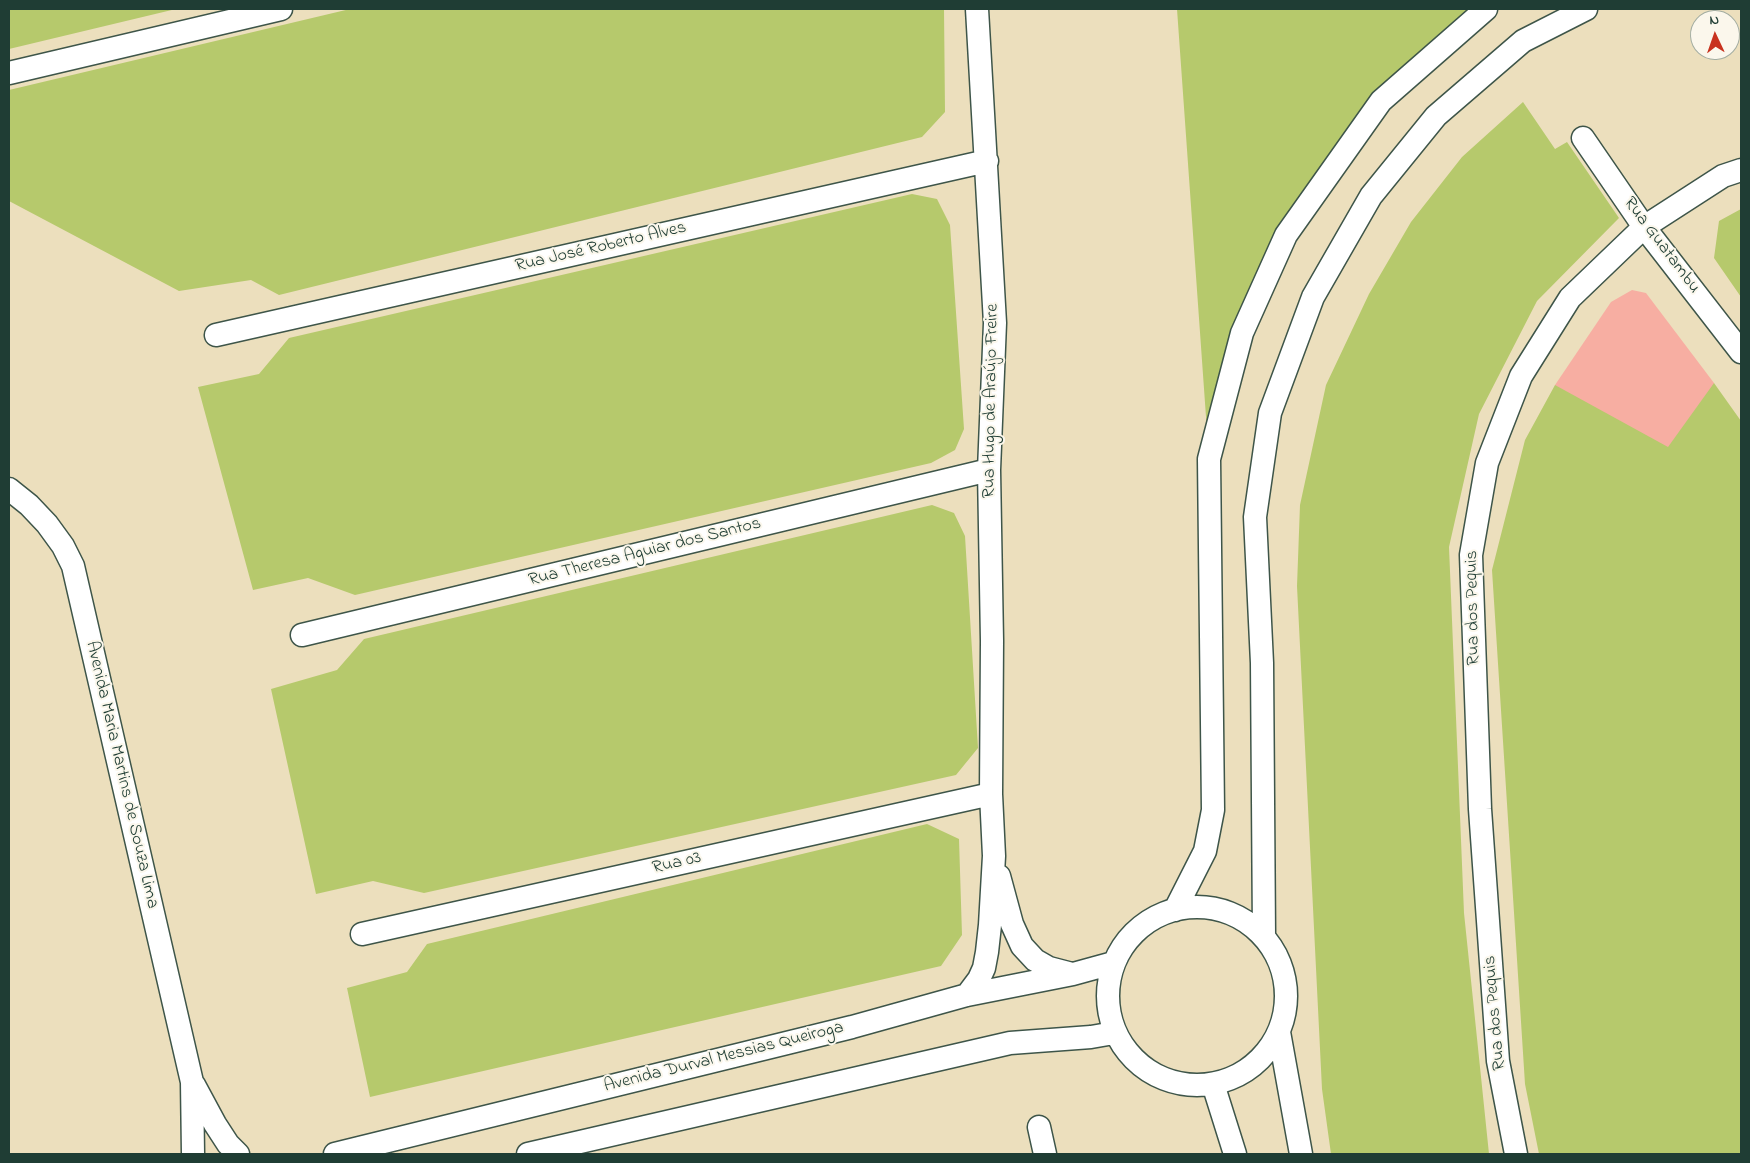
<!DOCTYPE html>
<html>
<head>
<meta charset="utf-8">
<style>
  body { margin:0 }
  #map { position:relative; width:1750px; height:1163px; overflow:hidden; background:#ecdfbd; font-family:"Indie Flower",sans-serif }
  canvas { display:block }
  .frame { position:absolute; inset:0; border:10px solid #1f3d34; pointer-events:none }
  .north { position:absolute; left:1690px; top:10px; width:50px; height:50px; box-sizing:border-box; background:#fbf7ec; border:1px solid #a3ada2; border-radius:50%; rotate:357deg; font-size:14px; font-weight:700; line-height:20px; text-align:center; color:#1f3d34 }
  .north::after { content:''; display:block; margin:auto; width:18px; height:22px; background:#c8321e; clip-path:polygon(50% 0,100% 100%,50% 72%,0 100%) }
</style>
</head>
<body>
<div id="map">
<canvas width="1750" height="1163"></canvas>
<div class="frame"></div>
<div class="north">N</div>
</div>
<script>
const g = document.querySelector('canvas').getContext('2d');
g.lineJoin = 'round';
function paint(path, color) { g.fillStyle = color; g.fill(path, 'evenodd'); }
const poly = rows => new Path2D(rows.map(r => 'M' + r).join(''));
function strokePath(path, color, width, dash) { g.strokeStyle = color; g.lineWidth = width; g.lineCap = dash ? 'butt' : 'round'; g.setLineDash(dash || []); g.stroke(path); }
function label(font, color, halo, rows, align = 'center') {
  g.font = font + ' "Indie Flower",sans-serif'; g.lineWidth = 4; g.setLineDash([]); g.textBaseline = 'middle'; g.strokeStyle = halo; g.fillStyle = color; for (const [text, x, y, turn = 0] of rows) {
    g.save(); g.translate(x, y); g.rotate((+turn || 0) * Math.PI / 180); g.textAlign = isNaN(turn) ? turn : align; if (halo) g.strokeText(text, 0, 0); g.fillText(text, 0, 0); g.restore();
  }
}
paint(poly([
  [9,9,176,9,9,49],
  [350,9,944,9,945,112,922,137,279,295,251,280,179,291,9,201,9,90],
  [1177,9,1486,9,1381,101,1286,235,1209,459],
  [1523,102,1555,149,1567,142,1619,218,1537,301,1479,414,1449,547,1464,913,1489,1154,1331,1154,1322,1089,1297,586,1300,505,1326,385,1369,294,1411,222,1462,157],
  [912,194,937,199,950,225,964,429,955,450,931,463,355,595,308,578,253,590,198,387,259,374,289,338],
  [1741,209,1741,297,1714,258,1719,221],
  [1714,383,1741,421,1741,1154,1539,1154,1525,1084,1492,570,1525,440,1555,385],
  [932,505,954,513,965,536,978,748,956,775,424,893,373,881,316,894,271,689,337,670,364,639],
  [927,824,959,839,962,935,941,966,370,1097,347,988,407,972,427,944]
]), '#b6c96c');
paint(poly([
  [1632,290,1646,293,1714,383,1668,447,1555,385,1611,302]
]), '#f7aea2');
const street = poly([
  [9,73,281,9],
  [1583,138,1644,227,1741,352],
  [216,335,987,161],
  [9,489,29,505,47,524,63,546,73,566,192,1082,193,1154],
  [302,635,989,470],
  [999,876,1012,924,1022,946,1035,960,1049,968,1072,974],
  '1108 996a89 89 0 1 1 178 0a89 89 0 1 1-178 0Z',
  [1175,910,1205,851,1213,810,1209,459,1242,333,1286,235,1381,101,1486,9],
  [362,934,991,794],
  [1264,936,1262,663,1255,517,1270,413,1313,297,1371,196,1436,116,1523,41,1586,9],
  [967,995,979,979,984,968,987,952,990,925,994,856,991,794,992,641,989,470,995,323,977,9],
  [1279,1032,1301,1154],
  [1213,1084,1235,1154],
  [194,1085,215,1124,228,1144,238,1154],
  [1039,1127,1045,1154],
  [335,1154,852,1027,967,995,1073,974,1113,963],
  [528,1154,1010,1043,1091,1037,1114,1033],
  [1516,1154,1498,1061,1480,809,1471,555,1487,463,1521,376,1570,298,1644,227,1723,176,1741,170]
]);
strokePath(street, '#3e5549', 25);
strokePath(street, '#fff', 22);
label('18px', '#1f3d34', '#fbf7ec', [
  ["Rua Guatambu",1661,246,53],
  ["Rua José Roberto Alves",601,248,-13],
  ["Rua Hugo de Araújo Freire",992,401,-89],
  ["Rua Theresa Aguiar dos Santos",645,553,-14],
  ["Rua dos Pequis",1474,608,-91],
  ["Avenida Maria Martins de Souza Lima",121,775,77],
  ["Rua 03",677,864,-13],
  ["Rua dos Pequis",1496,1013,-95],
  ["Avenida Durval Messias Queiroga",724,1058,-14]
]);
</script>
</body>
</html>
